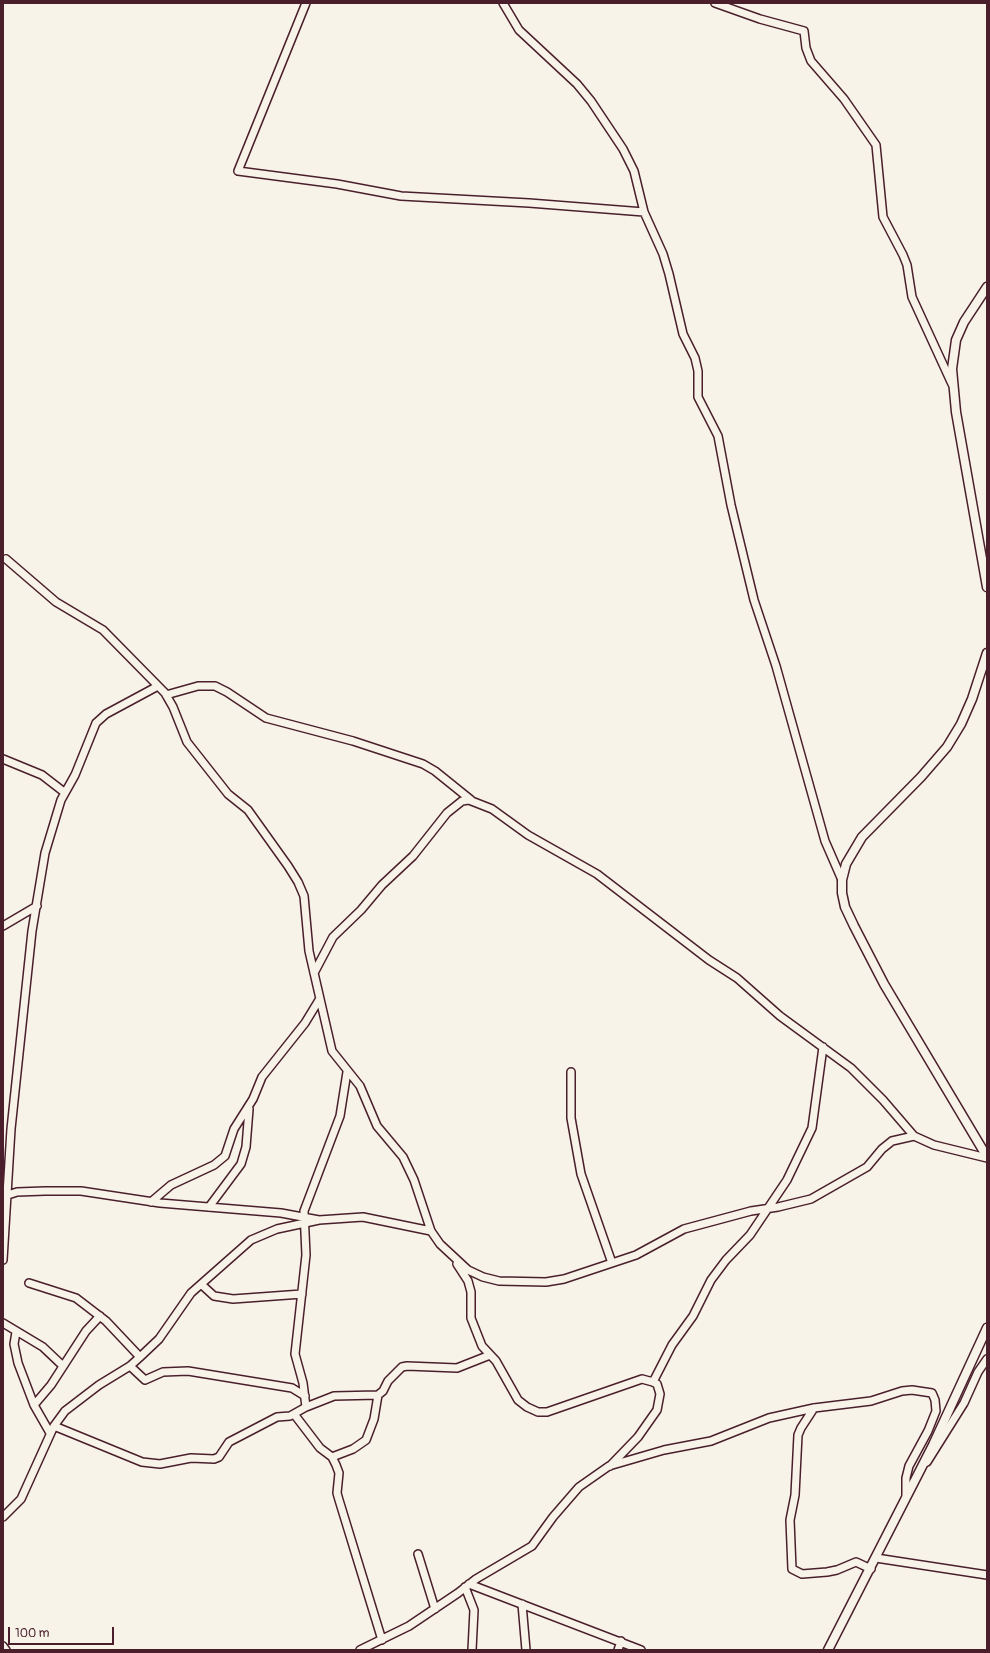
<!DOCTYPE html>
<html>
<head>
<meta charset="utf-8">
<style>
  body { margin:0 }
  #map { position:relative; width:990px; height:1653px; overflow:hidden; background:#f7f3e8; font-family:Pangolin,sans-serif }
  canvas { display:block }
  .frame { position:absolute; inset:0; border:4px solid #4a1f2b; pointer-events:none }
  .scale { position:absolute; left:8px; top:1627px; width:106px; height:18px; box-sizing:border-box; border:2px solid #4a1f2b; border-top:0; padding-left:5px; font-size:12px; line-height:14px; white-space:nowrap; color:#4a1f2b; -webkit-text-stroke:3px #f7f3e8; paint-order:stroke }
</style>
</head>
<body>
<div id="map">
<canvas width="990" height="1653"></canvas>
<div class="frame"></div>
<div class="scale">100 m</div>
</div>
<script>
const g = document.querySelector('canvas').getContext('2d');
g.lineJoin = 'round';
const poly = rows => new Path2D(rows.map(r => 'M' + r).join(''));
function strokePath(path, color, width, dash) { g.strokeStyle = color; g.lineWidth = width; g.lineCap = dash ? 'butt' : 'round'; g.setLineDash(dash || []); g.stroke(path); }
const minor = poly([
  [306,3,238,171,337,184,401,196,529,203,644,212],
  [503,3,519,30,577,84,591,101,623,149,634,171,644,212,663,254,669,274,683,334,695,358,698,371,698,397,718,436,731,505,754,600,776,666,825,841,842,880],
  [715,3,760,19,804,31,806,48,811,61,844,99,876,145,883,217,903,255,907,265,912,297,952,384],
  [6,559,56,602,103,630,165,693,173,707,187,742,228,794,248,810,288,866,298,882,304,896,309,951,332,1051,360,1086,377,1126,403,1157,414,1180,431,1231,440,1244,468,1270,483,1277,499,1281,546,1282,564,1279,636,1255,684,1229,751,1211,778,1207,811,1199,867,1167,882,1149,892,1141,914,1136],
  [166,695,198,686,215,686,227,692,266,718,353,741,423,764,435,771,471,800],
  [3,759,42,775,64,792],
  [3,926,37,906],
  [314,973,333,937,361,910,382,885,413,856,447,813,462,801,469,800,492,809,528,835,597,874,709,960,737,978,780,1016,851,1068,883,1100,914,1136,934,1145,987,1158],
  [571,1072,571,1118,581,1174,612,1263],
  [5,1196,17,1192,45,1191,81,1191,160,1203,281,1213,319,1220,363,1217,431,1231],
  [151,1202,171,1185,214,1165,225,1156,234,1129,253,1099,262,1077,305,1023,319,1000],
  [209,1207,241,1164,246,1147,249,1109],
  [3,1260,11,1129,32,931,45,853,61,800,75,775,96,723,106,714,158,686],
  [457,1264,468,1281,471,1292,471,1318,482,1346,496,1361,518,1400,527,1407,538,1412,547,1412,642,1379,653,1382,657,1384,660,1394,657,1410,638,1437,610,1466],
  [29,1283,76,1298,106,1321,140,1357],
  [202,1285,214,1296,233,1299,302,1294],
  [3,1323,43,1347,63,1366],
  [16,1332,14,1344,18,1363,34,1405,50,1433],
  [130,1366,145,1380,163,1372,188,1371,292,1388,305,1396],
  [653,1382,672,1345,693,1316,711,1280,726,1260,750,1235,787,1180,812,1128,823,1047],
  [34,1405,51,1385,86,1331,100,1316],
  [306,1407,303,1383,295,1354,306,1255,304,1211,340,1116,347,1072],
  [814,1408,801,1428,798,1435,795,1495,790,1520,792,1569,802,1574,827,1572,837,1570,856,1562,871,1569],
  [294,1414,320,1448,332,1457,336,1465,339,1473,337,1493,339,1500,382,1640],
  [54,1426,142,1462,160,1464,191,1458,214,1459,219,1457,229,1442,277,1417,290,1416,306,1407,334,1396,378,1395,383,1391,388,1381,402,1367,407,1366,457,1368,490,1355],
  [332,1457,353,1449,366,1440,374,1419,378,1395],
  [927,1462,964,1403,978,1372,987,1359],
  [3,1517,21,1499,54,1426,65,1411,99,1385,130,1366,140,1357,159,1339,191,1293,251,1240,277,1229,319,1220],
  [418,1554,435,1609],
  [876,1558,987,1575],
  [469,1584,641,1650],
  [465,1587,474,1610,472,1650],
  [522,1604,526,1650],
  [3,1646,6,1650],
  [360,1650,409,1626,458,1593,476,1579,532,1546,553,1517,579,1487,609,1466,664,1450,711,1441,769,1418,814,1408,871,1401,902,1391,912,1390,932,1393,935,1400,936,1411,928,1431,909,1466,906,1478,906,1495],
  [618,1650,621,1641]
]);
const tertiary = poly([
  [987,287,964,322,956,340,952,369,956,412,987,587],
  [987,653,972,699,961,724,947,747,921,777,862,837,846,864,842,880,842,893,845,907,854,926,884,984,987,1157],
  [828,1650,933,1445,987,1328]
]);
strokePath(minor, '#4a1f2b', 10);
strokePath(tertiary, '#4a1f2b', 11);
strokePath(minor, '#f7f3e8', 7);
strokePath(tertiary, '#f7f3e8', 8);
</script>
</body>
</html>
